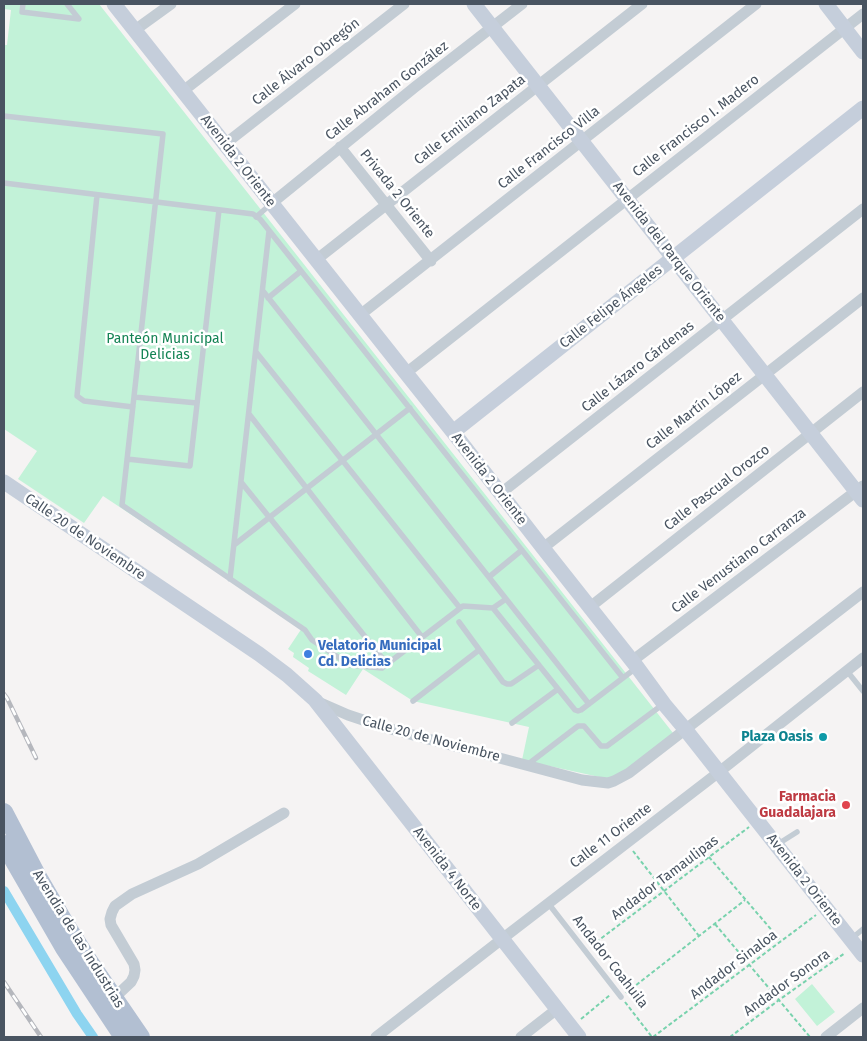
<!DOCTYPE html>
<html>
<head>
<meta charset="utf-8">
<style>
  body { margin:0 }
  #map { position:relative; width:867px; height:1041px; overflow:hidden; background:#f5f3f3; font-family:"Fira Sans",sans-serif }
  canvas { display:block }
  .frame { position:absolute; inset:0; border:5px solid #495461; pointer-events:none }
</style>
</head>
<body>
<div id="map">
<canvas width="867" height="1041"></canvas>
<div class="frame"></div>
</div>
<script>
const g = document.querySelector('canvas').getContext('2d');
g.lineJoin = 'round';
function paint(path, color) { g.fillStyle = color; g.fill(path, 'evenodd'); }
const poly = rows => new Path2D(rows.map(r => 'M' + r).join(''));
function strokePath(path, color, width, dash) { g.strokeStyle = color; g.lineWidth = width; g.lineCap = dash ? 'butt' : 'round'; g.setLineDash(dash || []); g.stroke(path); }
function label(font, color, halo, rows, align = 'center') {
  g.font = font + ' "Fira Sans",sans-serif'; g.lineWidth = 5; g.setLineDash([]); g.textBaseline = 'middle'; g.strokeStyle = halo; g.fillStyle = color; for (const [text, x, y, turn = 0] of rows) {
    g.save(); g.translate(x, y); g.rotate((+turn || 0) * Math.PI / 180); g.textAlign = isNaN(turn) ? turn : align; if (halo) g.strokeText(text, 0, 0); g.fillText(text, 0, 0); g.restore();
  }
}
paint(poly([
  [4,4,99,4,673,733,613,780,522,760,529,727,413,701,363,669,346,695,308,671,309,668,293,657,294,653,288,649,302,628,103,496,84,523,18,479,37,451,4,429,4,45,7,45,11,10,4,9],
  [812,984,835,1012,817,1026,795,999]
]), '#c2f2d8');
strokePath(poly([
  [4,891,77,1014,93,1037]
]), '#8dd4f0', 10);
strokePath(poly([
  [633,851,699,936],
  [709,857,781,941],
  [715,924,810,1037],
  [591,946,749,827],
  [626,993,745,900],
  [625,1002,652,1037],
  [581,1019,610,995],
  [653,1037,816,915],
  [730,1037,779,1000,845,953]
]), '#78d2ad', 2, [4, 2.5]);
strokePath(poly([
  [23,4,22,12,79,19,67,4],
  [4,116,163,134,122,505,305,630,312,640,350,665,382,668,463,606,493,608,506,599],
  [4,183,253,214,260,219,623,678],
  [97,195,77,396,84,401,133,407],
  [256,217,272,203],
  [263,291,589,704],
  [268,298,301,271],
  [256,352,460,608],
  [134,397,197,403],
  [249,414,422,637],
  [127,459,190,466,219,210],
  [241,482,387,664],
  [234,545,410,408],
  [489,577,522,550],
  [230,579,269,231],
  [493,608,575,710,578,711,581,710,636,668],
  [459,622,503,682,507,684,511,684,539,665],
  [847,671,863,691],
  [413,701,479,650],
  [512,723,558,689],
  [527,765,578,726,584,726,601,746,607,746,662,705],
  [778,844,797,832],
  [548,903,621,997],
  [851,939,863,929]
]), '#c3ccd4', 5.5);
strokePath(poly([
  [135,30,171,4],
  [183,91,295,4],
  [225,144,404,4],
  [340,147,431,261],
  [272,203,415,87,522,4],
  [316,260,642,4],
  [360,315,756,4],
  [406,373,863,14],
  [501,493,863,209],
  [543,548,863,298],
  [590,607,863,392],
  [632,661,863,486],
  [316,701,348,715,387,728,582,780,608,783,614,781,629,773,863,592],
  [114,998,131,982,134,976,135,970,134,964,111,925,110,919,112,912,115,906,132,894,198,864,284,813],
  [376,1037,502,939,719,772,863,658],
  [521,1037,557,1009],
  [826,1037,863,1008]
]), '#c3ccd4', 11);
strokePath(poly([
  [114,4,406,373,453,432,543,548,637,667,664,704,685,729,863,955],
  [474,4,863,500],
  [826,4,863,52],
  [453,432,863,108],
  [4,482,259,654,287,675,315,700,579,1037]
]), '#c5cedb', 15);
strokePath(poly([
  [4,812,37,875,65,923,87,958,141,1037],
  [4,844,64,948,123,1037]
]), '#b2bfd2', 18);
const rail = poly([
  [4,694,7,698,36,758],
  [4,982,41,1037]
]);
strokePath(rail, '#b5b7bd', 4.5);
strokePath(rail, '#fff', 2.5, [8]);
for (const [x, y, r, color] of [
  [308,654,5,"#3f7fe0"],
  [823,737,5,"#0f9aa8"],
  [846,805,5,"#e0444e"]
]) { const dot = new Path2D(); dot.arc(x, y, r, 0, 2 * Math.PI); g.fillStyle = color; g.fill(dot); strokePath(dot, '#fff', 2); }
label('14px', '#495461', '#fff', [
  ["Calle Álvaro Obregón",306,62,-38],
  ["Calle Abraham González",387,91,-38],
  ["Calle Emiliano Zapata",470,120,-38],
  ["Calle Francisco I. Madero",696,126,-38],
  ["Calle Francisco Villa",549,148,-38],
  ["Avenida 2 Oriente",238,161,52],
  ["Privada 2 Oriente",397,194,51],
  ["Avenida del Parque Oriente",669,252,52],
  ["Calle Felipe Ángeles",611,307,-38],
  ["Calle Lázaro Cárdenas",638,367,-38],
  ["Calle Martín López",694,411,-38],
  ["Avenida 2 Oriente",489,479,52],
  ["Calle Pascual Orozco",717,488,-38],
  ["Calle 20 de Noviembre",85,537,34],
  ["Calle Venustiano Carranza",739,561,-37],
  ["Calle 20 de Noviembre",431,739,15],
  ["Calle 11 Oriente",611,836,-37],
  ["Avenida 4 Norte",447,869,52],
  ["Andador Tamaulipas",665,878,-37],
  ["Avenida 2 Oriente",804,880,52],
  ["Avendia de las Industrias",78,939,58],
  ["Andador Coahuila",610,962,52],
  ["Andador Sinaloa",734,965,-37],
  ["Andador Sonora",787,983,-36]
]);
label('14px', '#148354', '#fff', [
  ["Panteón Municipal",165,339],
  ["Delicias",165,355]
]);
label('bold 14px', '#366cbe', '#fff', [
  ["Velatorio Municipal",318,646],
  ["Cd. Delicias",318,662]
], 'left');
label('bold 14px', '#0d838f', '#fff', [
  ["Plaza Oasis",813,737]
], 'right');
label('bold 14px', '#be3a42', '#fff', [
  ["Farmacia",836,797],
  ["Guadalajara",836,813]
], 'right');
</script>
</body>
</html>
